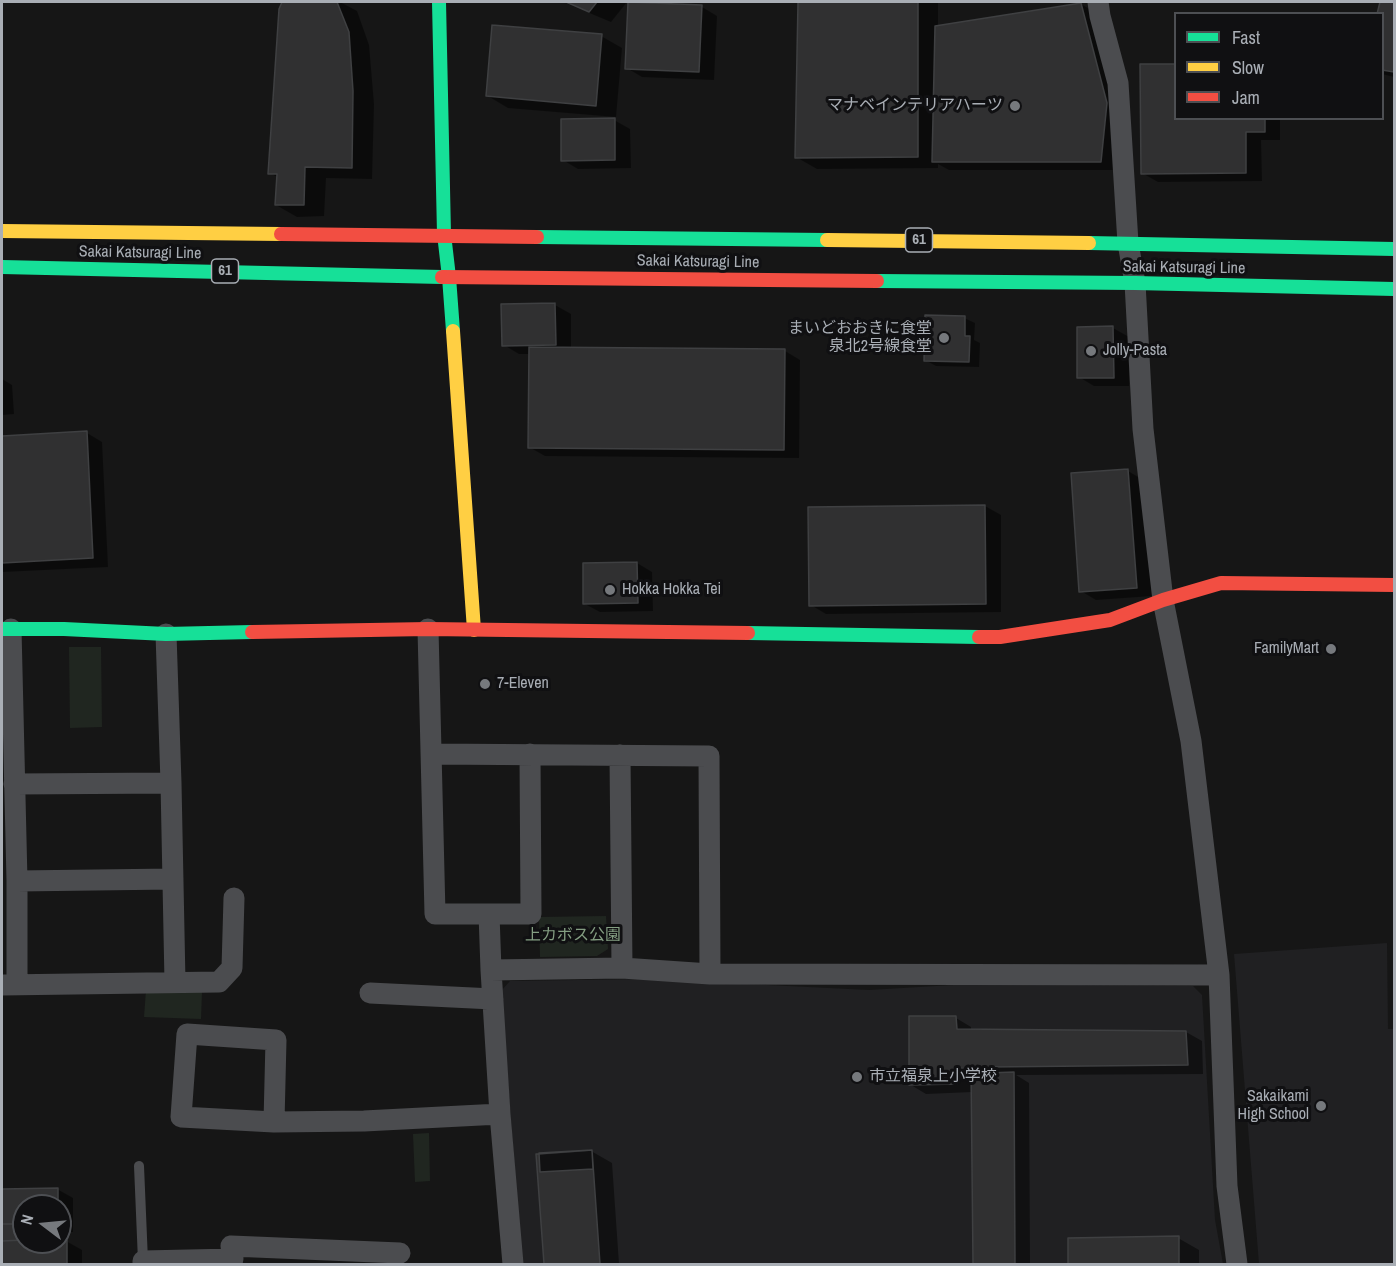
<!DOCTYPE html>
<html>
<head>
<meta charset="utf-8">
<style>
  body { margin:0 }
  #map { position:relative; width:1396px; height:1266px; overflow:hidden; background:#161616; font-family:"Archivo Narrow",sans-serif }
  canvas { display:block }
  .frame { position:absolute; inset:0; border:3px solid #a9aeb5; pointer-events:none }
  .legend { position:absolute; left:1174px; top:12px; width:210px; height:108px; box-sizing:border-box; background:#101012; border:2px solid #4d4f53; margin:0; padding:8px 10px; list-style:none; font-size:18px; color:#a9aeb5 }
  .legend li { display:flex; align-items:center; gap:12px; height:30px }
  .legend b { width:30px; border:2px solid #4d4f53 }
  .north { position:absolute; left:12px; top:1194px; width:60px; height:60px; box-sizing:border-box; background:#101012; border:2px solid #4d4f53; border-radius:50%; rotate:286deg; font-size:16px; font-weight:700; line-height:24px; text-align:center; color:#a9aeb5 }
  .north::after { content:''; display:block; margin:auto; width:21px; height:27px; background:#76797d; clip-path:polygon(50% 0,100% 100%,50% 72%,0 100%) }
</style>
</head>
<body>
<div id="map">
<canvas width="1396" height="1266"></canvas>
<div class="frame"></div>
<ul class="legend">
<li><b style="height:8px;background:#16e098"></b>Fast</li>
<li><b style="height:8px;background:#ffcf43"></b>Slow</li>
<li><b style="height:8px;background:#f24e42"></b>Jam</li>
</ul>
<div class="north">N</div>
</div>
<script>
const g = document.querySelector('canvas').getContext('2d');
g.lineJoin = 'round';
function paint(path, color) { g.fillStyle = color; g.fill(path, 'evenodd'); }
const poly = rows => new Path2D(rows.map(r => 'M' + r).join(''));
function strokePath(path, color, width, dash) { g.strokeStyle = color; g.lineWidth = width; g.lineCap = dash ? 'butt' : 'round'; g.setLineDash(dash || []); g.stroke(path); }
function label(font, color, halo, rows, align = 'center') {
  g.font = font + ' "Archivo Narrow","Noto Sans JP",sans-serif'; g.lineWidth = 6; g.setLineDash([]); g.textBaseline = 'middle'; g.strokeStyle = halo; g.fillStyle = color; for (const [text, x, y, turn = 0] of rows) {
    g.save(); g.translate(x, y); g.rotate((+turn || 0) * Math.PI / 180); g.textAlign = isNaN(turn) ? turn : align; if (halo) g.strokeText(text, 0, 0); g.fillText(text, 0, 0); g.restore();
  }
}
paint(poly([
  [1387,943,1388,1029,1394,1029,1394,1264,1259,1264,1234,954],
  [645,979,869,990,970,984,1193,986,1202,995,1215,1220,1223,1264,522,1264,501,991,510,981]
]), '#202022');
paint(poly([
  [69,647,101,647,102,727,70,728],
  [606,916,608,949,597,956,540,957,539,917],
  [146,990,202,992,201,1019,144,1017],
  [429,1133,430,1181,415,1182,413,1134]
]), '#202620');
paint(poly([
  [283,2,340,2,357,11,369,45,374,104,372,179,326,178,324,216,297,217,276,205,279,178,270,173],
  [563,2,627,2,611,22],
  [800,2,938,2,938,27,1081,4,1096,13,1122,113,1117,170,949,170,938,164,938,168,817,169,796,157],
  [1381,2,1394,2,1394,77,1382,74,1382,14,1379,14],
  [702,7,717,16,714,80,642,77,627,68],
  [601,36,622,48,616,117,508,108,488,96],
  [1176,118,1280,118,1280,140,1261,140,1262,181,1158,182,1142,173],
  [614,120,630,129,631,168,578,169,563,160],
  [555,305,571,314,571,349,785,351,800,360,799,458,545,456,529,447,531,354,519,354,504,345],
  [964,318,975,323,974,340,980,343,979,367,936,366,925,360],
  [1113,328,1129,337,1129,386,1094,386,1079,377],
  [2,379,12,385,14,414,2,415],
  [87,433,102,442,108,567,2,572,2,437],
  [1128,471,1143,480,1152,596,1096,600,1081,591],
  [985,506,1001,515,1001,612,826,614,811,605],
  [637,563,652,572,653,611,600,612,585,604],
  [956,1018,971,1027,971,1031,1186,1032,1202,1041,1203,1074,1016,1075,1029,1083,1030,1264,974,1264,972,1092,926,1094,911,1085],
  [591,1151,612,1163,619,1264,546,1264,538,1155],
  [57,1189,73,1198,73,1232,60,1232,60,1206,24,1206,24,1242,66,1241,82,1250,82,1264,2,1264,2,1190],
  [1178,1238,1199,1250,1199,1264,1070,1264,1069,1240]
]), '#0007');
const building = poly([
  [282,2,337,2,349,32,353,91,352,168,305,167,304,205,275,205,277,174,268,174,279,9,282,2],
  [566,2,597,2,589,12,566,2],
  [628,2,702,5,699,72,625,69,628,2],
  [798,2,918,2,918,157,795,158,798,2],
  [1380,2,1394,2,1394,72,1382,70,1382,14,1377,14,1380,2],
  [1081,3,1107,103,1101,162,932,162,935,26,1081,3],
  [492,25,602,34,596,106,486,96,492,25],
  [1140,64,1176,64,1176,118,1265,118,1265,132,1246,132,1246,173,1141,174,1140,64],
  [615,118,615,160,561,161,561,119,615,118],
  [555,303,556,345,502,346,501,304,555,303],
  [925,315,965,316,965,336,970,336,969,362,924,361,925,315],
  [1113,326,1114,378,1077,378,1077,327,1113,326],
  [529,347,785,349,784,450,528,448,529,347],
  [87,431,93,558,2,563,2,436,87,431],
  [1128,469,1137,588,1079,592,1071,473,1128,469],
  [985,505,986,604,809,606,808,507,985,505],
  [637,562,638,603,583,604,583,563,637,562],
  [909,1016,956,1016,957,1029,1186,1031,1188,1065,987,1067,987,1073,1014,1072,1015,1264,973,1264,971,1069,956,1068,957,1084,909,1085,909,1016],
  [592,1150,600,1264,544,1264,536,1154,592,1150],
  [592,1150,593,1169,540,1172,539,1153,592,1150],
  [58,1188,58,1206,24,1206,24,1224,2,1224,2,1189,58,1188],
  [2,1224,24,1224,24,1240,2,1241,2,1224],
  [1179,1236,1179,1264,1068,1264,1068,1238,1179,1236],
  [24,1240,24,1242,60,1242,60,1240,67,1240,67,1264,2,1264,2,1241,24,1240]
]);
paint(building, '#303031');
strokePath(building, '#3f4042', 1.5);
strokePath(poly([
  [139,1166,143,1261]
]), '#4b4c4f', 10);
strokePath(poly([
  [1098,2,1100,16,1118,83,1128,243,1135,283,1143,429,1163,600,1191,741,1219,975,1227,1186,1237,1264],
  [11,629,17,881,17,985],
  [428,629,435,914,489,914,491,970],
  [166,634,171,783,175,982],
  [432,754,709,756,710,974],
  [620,755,622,968],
  [14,784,171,783],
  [17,881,173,879],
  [489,914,531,914,530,754],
  [2,985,219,982,232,968,234,898],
  [370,993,493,999],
  [274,1122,276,1040,187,1034,181,1117,274,1122,364,1121,500,1114],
  [143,1264,143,1261,233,1259,231,1246,400,1253],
  [513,1264,500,1114,491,970,622,968,710,974,1219,975]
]), '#4b4c4f', 21);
strokePath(poly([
  [439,2,444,234,449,277,453,331],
  [537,237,827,240],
  [1089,243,1394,249],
  [2,267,442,277],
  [877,281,1135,283,1394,289],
  [2,629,64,629,166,634,252,632],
  [748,633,979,637]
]), '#16e098', 14);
strokePath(poly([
  [2,231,281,234],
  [827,240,1089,243],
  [453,331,474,630]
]), '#ffcf43', 14);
strokePath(poly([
  [281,234,537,237],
  [442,277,877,281],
  [252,632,428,629,748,633],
  [979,637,1000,637,1110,620,1163,600,1221,583,1394,585]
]), '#f24e42', 14);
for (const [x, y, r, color] of [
  [1015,106,6,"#76797d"],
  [944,338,6,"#76797d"],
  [1091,351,6,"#76797d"],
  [610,590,6,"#76797d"],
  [1331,649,6,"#76797d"],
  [485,684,6,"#76797d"],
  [857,1077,6,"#76797d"],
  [1321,1106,6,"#76797d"]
]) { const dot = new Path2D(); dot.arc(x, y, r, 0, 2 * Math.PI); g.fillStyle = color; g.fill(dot); strokePath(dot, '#101012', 2); }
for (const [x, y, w] of [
  [919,240,27],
  [225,271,27]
]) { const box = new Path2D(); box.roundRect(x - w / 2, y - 12, w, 24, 4.5); g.fillStyle = '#101012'; g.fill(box); strokePath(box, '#a9aeb5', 1.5); }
label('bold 15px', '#a9aeb5', null, [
  ["61",919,240],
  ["61",225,271]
]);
label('16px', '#a9aeb5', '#101012', [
  ["マナベインテリアハーツ",1003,106],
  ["まいどおおきに食堂",932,329],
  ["泉北2号線食堂",932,347],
  ["Jolly-Pasta",1103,351,"left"],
  ["Hokka Hokka Tei",622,590,"left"],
  ["FamilyMart",1319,649],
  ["7-Eleven",497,684,"left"],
  ["市立福泉上小学校",869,1077,"left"],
  ["Sakaikami",1309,1097],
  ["High School",1309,1115]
], 'right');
label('16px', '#a9aeb5', '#101012', [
  ["Sakai Katsuragi Line",140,253,1],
  ["Sakai Katsuragi Line",698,262,1],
  ["Sakai Katsuragi Line",1184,268,1]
]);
label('16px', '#849e82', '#101012', [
  ["上カボス公園",573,936]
]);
</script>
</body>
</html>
